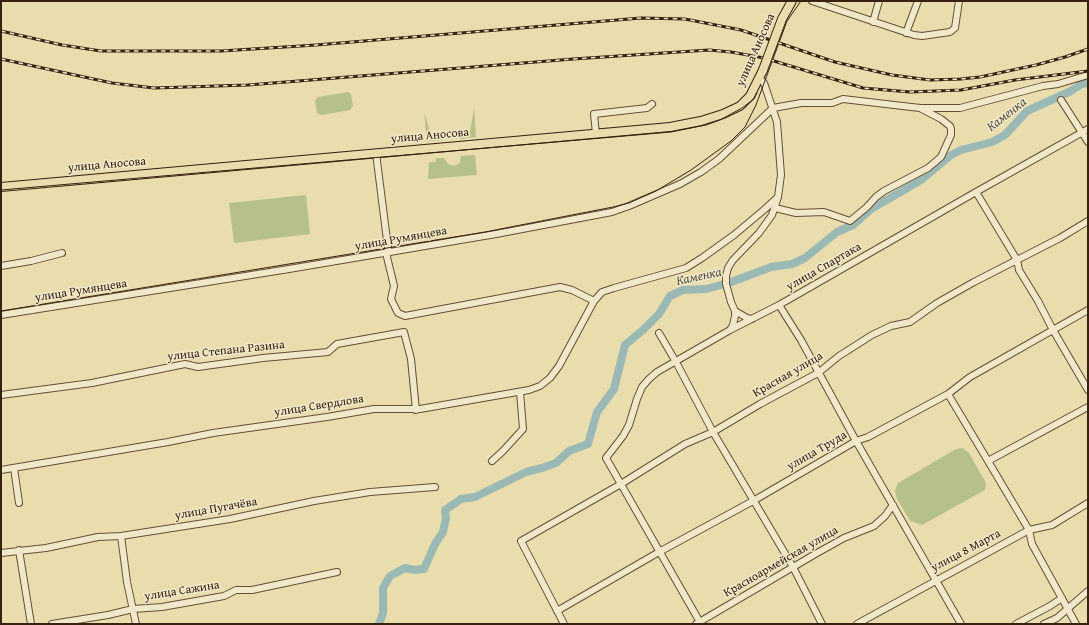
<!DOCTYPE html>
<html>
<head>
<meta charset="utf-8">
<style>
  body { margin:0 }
  #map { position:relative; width:1089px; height:625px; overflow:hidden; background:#e9dcad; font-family:"Gentium Book Plus",serif }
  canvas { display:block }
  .frame { position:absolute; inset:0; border:2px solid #36220f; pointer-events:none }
</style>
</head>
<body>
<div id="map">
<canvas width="1089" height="625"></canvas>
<div class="frame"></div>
</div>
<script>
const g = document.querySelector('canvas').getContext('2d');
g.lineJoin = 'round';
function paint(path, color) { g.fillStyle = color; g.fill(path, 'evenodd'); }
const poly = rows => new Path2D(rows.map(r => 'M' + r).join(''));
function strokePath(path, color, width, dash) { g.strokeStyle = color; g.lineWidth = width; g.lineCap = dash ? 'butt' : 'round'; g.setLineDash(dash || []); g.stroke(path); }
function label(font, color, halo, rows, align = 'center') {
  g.font = font + ' "Gentium Book Plus",serif'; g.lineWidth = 3; g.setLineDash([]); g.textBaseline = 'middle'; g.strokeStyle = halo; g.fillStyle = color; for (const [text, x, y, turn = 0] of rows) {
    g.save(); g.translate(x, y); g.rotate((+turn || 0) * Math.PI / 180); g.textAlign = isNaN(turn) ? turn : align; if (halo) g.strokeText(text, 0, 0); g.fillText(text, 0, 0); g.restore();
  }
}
paint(poly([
  [348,92,351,94,353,106,350,110,321,115,317,113,315,100,318,97],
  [474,108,476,137,460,139,460,133,470,132],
  [424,112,431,135,442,134,443,140,427,141],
  [475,155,477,175,428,179,429,162,436,162,436,158,444,158,448,164,454,166,460,163,461,156],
  [306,195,310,234,234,243,229,203],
  [963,448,969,453,986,483,985,490,922,525,910,521,897,499,895,491,898,483,956,449]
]), '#b6c08a');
strokePath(poly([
  [379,624,383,613,383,588,390,576,405,568,415,570,424,569,435,544,443,532,446,518,445,510,461,499,475,497,526,472,542,468,556,463,569,451,588,444,597,412,614,389,625,345,644,329,659,314,670,296,683,290,706,289,721,285,726,284,771,267,792,264,805,258,837,232,853,225,871,209,921,180,951,155,961,150,992,142,1005,135,1027,111,1071,91,1082,84,1088,83]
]), '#9ab9b4', 8);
const minor = poly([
  [812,1,914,35,922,36,950,32,955,28,959,1],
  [873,22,879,1],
  [906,33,918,1],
  [1061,100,1088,142],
  [773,108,801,103,832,103,843,99,920,108,960,108,1043,86,1058,84,1088,75],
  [596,134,594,114,647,108,652,104],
  [376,153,388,248,387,257,394,286,391,299,398,313,405,316,560,287,572,290,594,301],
  [976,192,1017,260,1019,270,1038,301,1053,330,1088,390],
  [775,208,796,213,824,212,850,221,867,207,876,197,884,191,928,168,941,157,951,135,951,129,950,126,941,119,920,108],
  [1,266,31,261,62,253],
  [779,305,801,340,856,441,961,624],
  [735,311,747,318,752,319],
  [1,315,289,269,496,234,612,212,629,206,680,184,701,172,719,159,773,108],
  [730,330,733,325,735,316,735,311,731,302,726,284,726,276,728,268,733,260,759,233,772,215,778,197,781,175,777,122,764,83,759,78],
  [659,333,676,362,713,432,793,567,822,624],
  [948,394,988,461,1029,530,1032,544,1076,624],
  [1,395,92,383,185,364,198,367,263,358,328,352,337,344,404,332,411,359,416,410],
  [492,461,503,451,523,429,520,392],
  [988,461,1088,407],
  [14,468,19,503],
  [1,470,168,442,213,433,327,417,374,409,420,409,529,390,540,386,550,378,559,366,594,301,602,292,614,288,686,268,702,258,734,235,765,209,778,197],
  [121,536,127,582,136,624],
  [19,550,31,624],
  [1,553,46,548,98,537,121,536,230,519,314,501,370,492,435,487],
  [557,611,659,552,753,501,856,441,868,437,948,394,970,377,1088,310],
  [52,624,108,615,133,609,162,607,224,596,236,590,252,590,337,572],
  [564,624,521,541,621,484,685,444,713,432,760,404,818,373,839,356,872,335,891,326,910,322,937,303,974,282,1060,238,1088,221],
  [696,624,817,553,844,538,874,526,885,516,893,505],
  [701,624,606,458,623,436,629,425,637,399,642,387,649,379,657,372,730,330,779,305,976,192,1088,129],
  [857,624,1029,530,1052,525,1088,503],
  [1016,624,1050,606,1062,598],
  [1044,624,1057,618,1088,591]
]);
const major = poly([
  [782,19,792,1],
  [1,187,670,127,701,121,723,114,740,106,750,96,763,70]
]);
strokePath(minor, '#635036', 8);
strokePath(major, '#36220f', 10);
strokePath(minor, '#f1e8ca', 6);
strokePath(major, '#e9dcad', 8);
strokePath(poly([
  [1,190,671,132,706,125,720,120,742,108,754,99,757,93],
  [1,311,485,232,613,207,629,203,656,191,691,170,731,141,745,127,756,105,787,21,801,1]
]), '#36220f', 1);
const rail = poly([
  [1,31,62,45,101,51,221,51,316,45,641,18,685,19,741,30,835,62,892,75,930,80,961,79,980,77,1036,65,1065,57,1088,49],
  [1,59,112,83,154,88,248,85,573,59,709,50,731,52,764,58,863,88,910,92,961,90,1015,80,1088,71]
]);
strokePath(rail, '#36220f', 3);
strokePath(rail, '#f1e8ca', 1.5, [4.5]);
const majorBridge = poly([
  [763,70,782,19]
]);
strokePath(majorBridge, '#36220f', 10, []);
strokePath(majorBridge, '#e9dcad', 8);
label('12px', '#36220f', '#f1e8ca', [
  ["улица Аносова",756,50,-66],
  ["улица Аносова",430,136,-5],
  ["улица Аносова",107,165,-5],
  ["улица Румянцева",401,239,-10],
  ["улица Спартака",824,267,-30],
  ["улица Румянцева",81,291,-9],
  ["улица Степана Разина",226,351,-6],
  ["Красная улица",788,375,-30],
  ["улица Свердлова",319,406,-9],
  ["улица Труда",817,451,-30],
  ["улица Пугачёва",216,509,-10],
  ["улица 8 Марта",966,551,-28],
  ["Красноармейская улица",781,562,-30],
  ["улица Сажина",182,591,-9]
]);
label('italic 13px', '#544f41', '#f1e8ca', [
  ["Каменка",1007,115,-38],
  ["Каменка",699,277,-12]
]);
</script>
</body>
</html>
